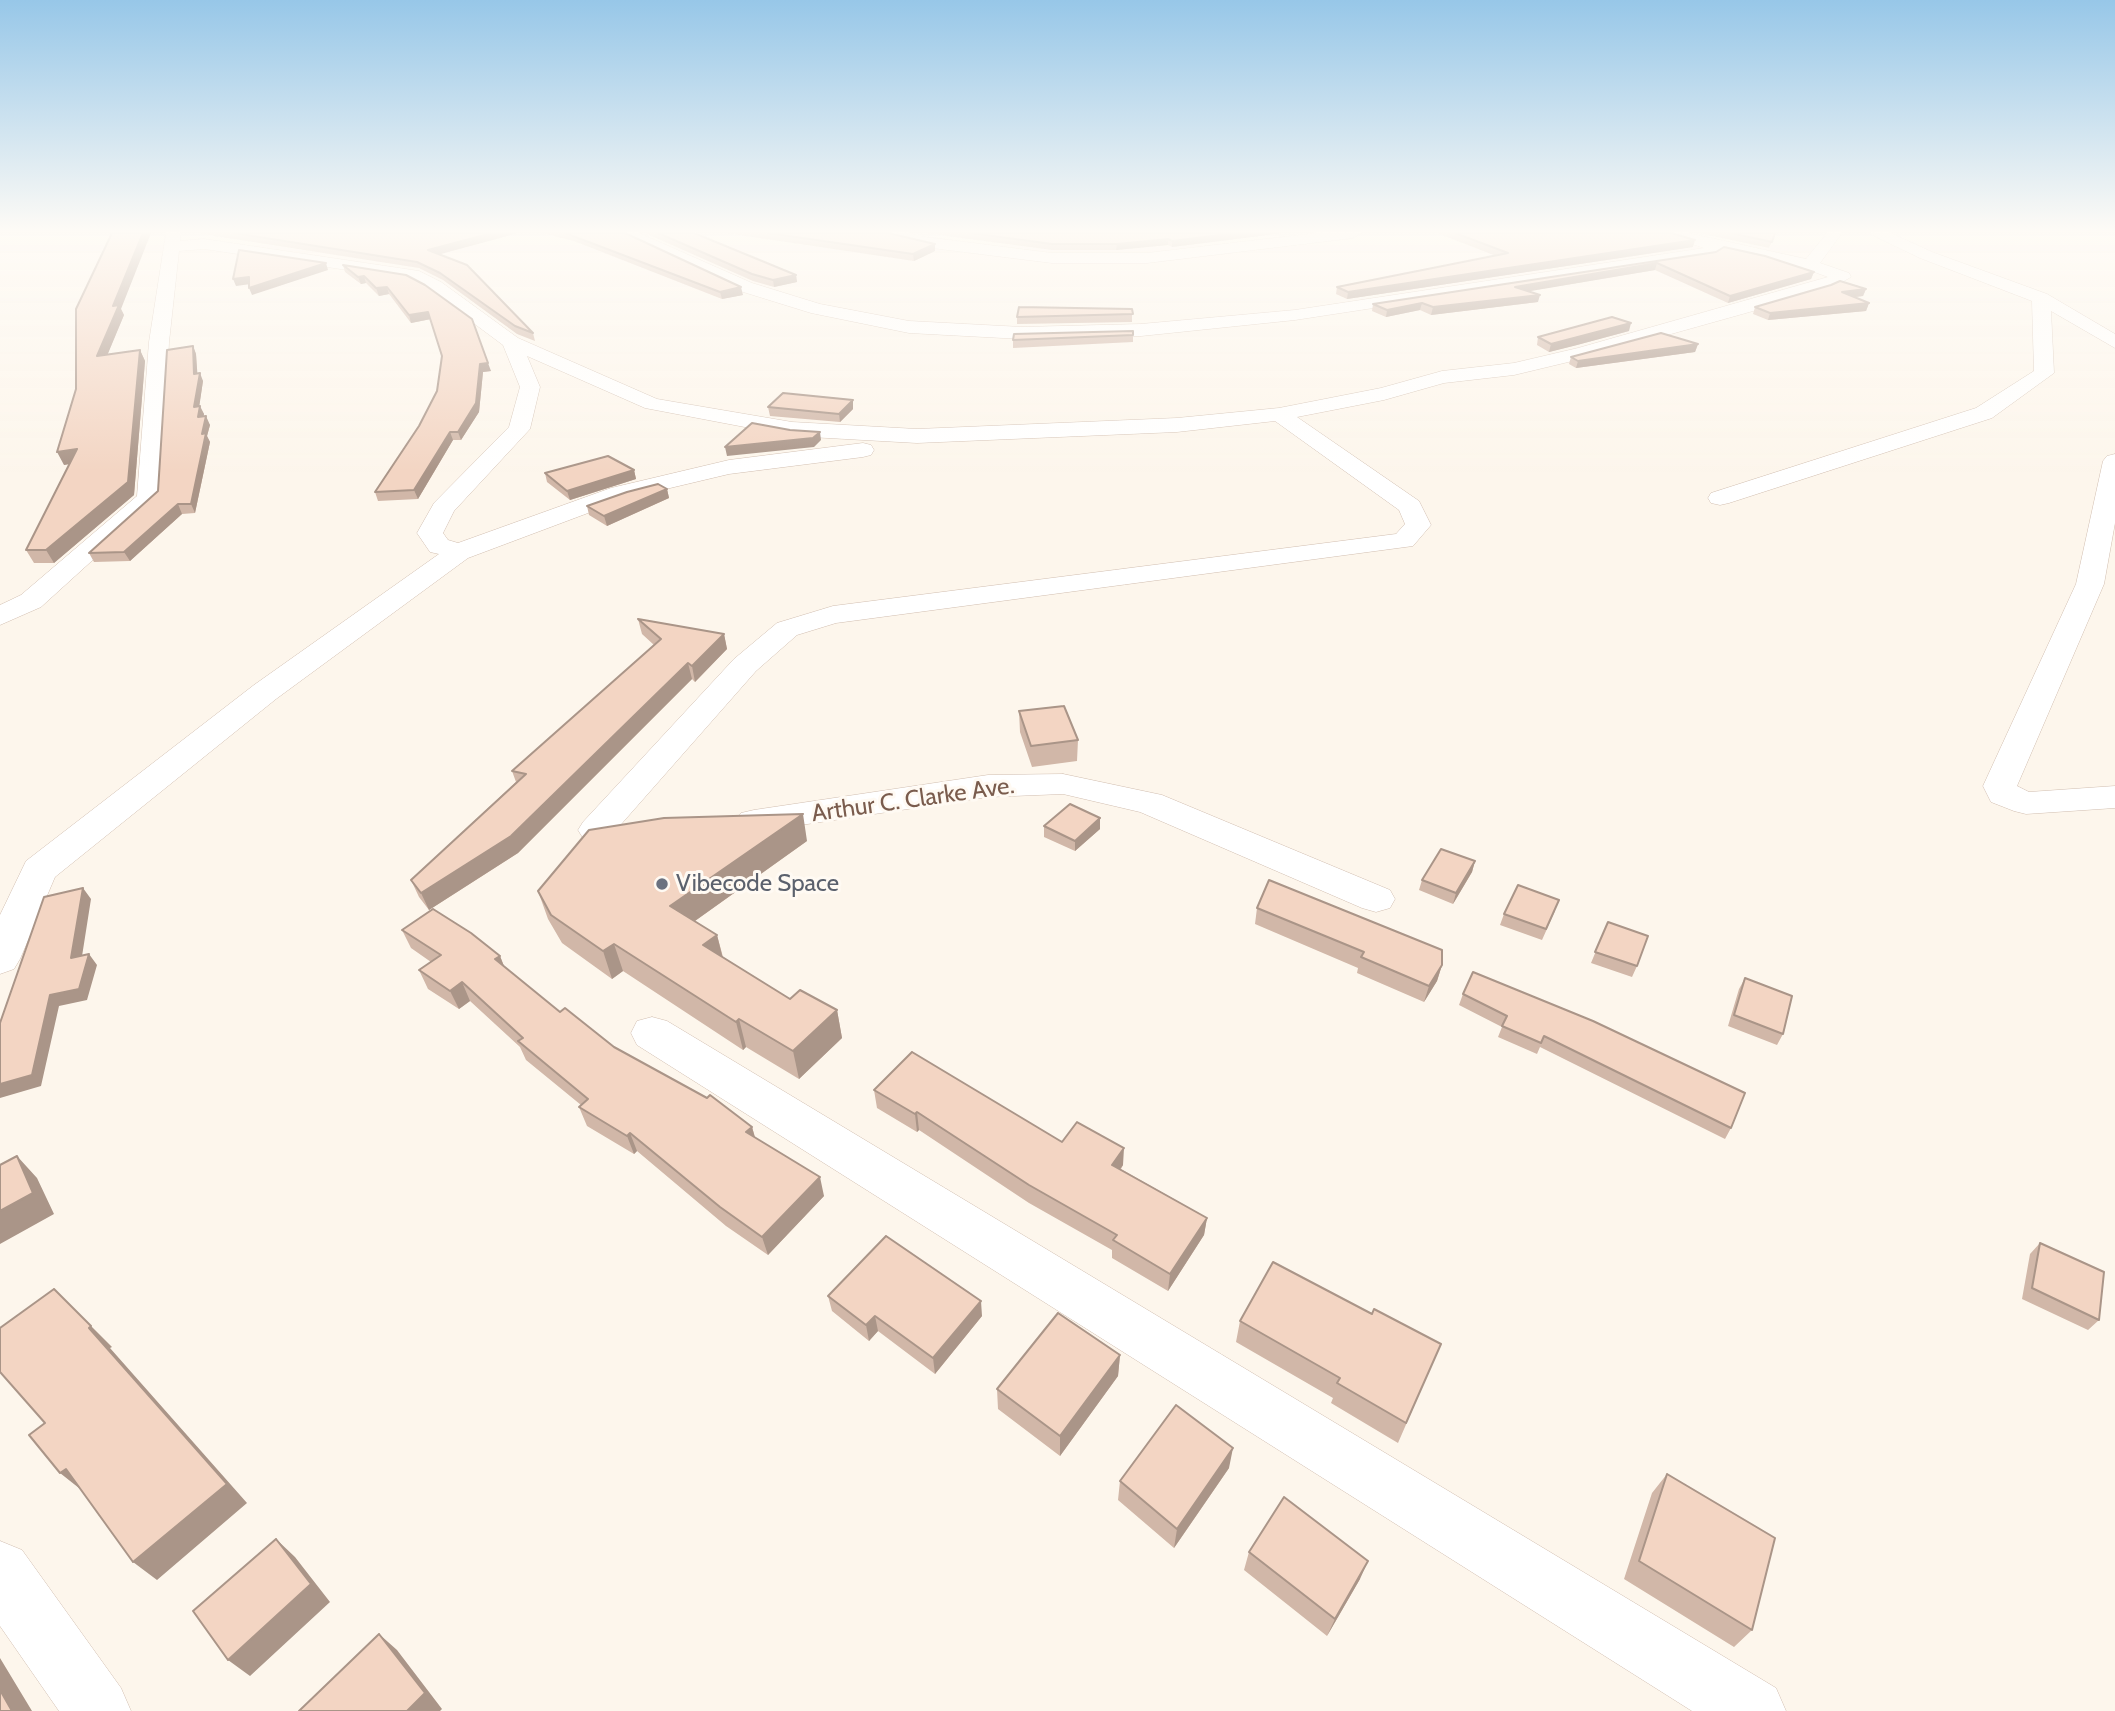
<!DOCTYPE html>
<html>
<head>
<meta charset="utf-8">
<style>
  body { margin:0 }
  canvas { display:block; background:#fdf6ec }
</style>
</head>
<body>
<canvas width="2115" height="1711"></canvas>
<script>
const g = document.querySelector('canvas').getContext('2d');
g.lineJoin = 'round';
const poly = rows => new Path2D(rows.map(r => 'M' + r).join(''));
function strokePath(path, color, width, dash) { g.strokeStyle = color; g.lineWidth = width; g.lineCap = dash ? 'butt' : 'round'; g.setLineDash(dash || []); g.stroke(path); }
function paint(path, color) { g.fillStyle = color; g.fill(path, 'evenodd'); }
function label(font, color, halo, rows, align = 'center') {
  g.font = font + ' Cabin,sans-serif'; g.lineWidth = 6; g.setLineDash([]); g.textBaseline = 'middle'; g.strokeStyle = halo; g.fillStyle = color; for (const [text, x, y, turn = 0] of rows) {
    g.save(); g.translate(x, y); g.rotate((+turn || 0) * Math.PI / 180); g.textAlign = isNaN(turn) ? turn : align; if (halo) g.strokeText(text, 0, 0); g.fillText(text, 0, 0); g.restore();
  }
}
const street = poly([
  [166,233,180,233,180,241,204,239,419,271,441,282,518,338,657,399,792,422,917,429,1177,418,1279,408,1381,388,1442,371,1514,363,1578,348,1828,277,1806,269,1721,251,1713,256,1295,320,1141,336,1022,339,909,333,811,313,740,291,619,233,639,233,752,283,820,304,909,321,1022,327,1141,324,1295,310,1704,248,1668,236,1666,233,1688,233,1806,259,1827,233,1842,233,1820,263,1849,273,1851,277,1828,290,1589,357,1514,375,1444,383,1384,400,1297,417,1419,501,1431,525,1413,546,836,623,797,635,756,671,609,838,596,841,583,838,578,830,583,822,734,659,777,623,833,606,1396,534,1405,524,1399,510,1275,421,1177,432,917,443,792,436,645,408,527,356,540,387,530,429,454,511,443,533,448,540,458,543,611,488,729,460,863,443,871,445,874,450,871,455,863,457,729,474,628,498,468,558,276,699,55,877,20,959,14,969,0,974,0,915,26,861,254,685,439,554,430,552,417,533,434,503,509,427,520,387,503,345,429,290,409,279,204,249,179,251,169,342,161,498,41,607,0,625,0,605,21,595,137,496,149,342,166,233],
  [884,233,908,233,925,237,1052,253,1147,253,1317,233,1361,233,1353,238,1147,263,1052,263,924,247,887,236,884,233],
  [1872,233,1891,233,1932,252,2047,294,2115,334,2115,348,2051,311,2054,373,1992,418,1729,503,1720,505,1711,503,1708,498,1711,493,1976,408,2034,371,2032,301,1920,258,1874,236,1872,233],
  [2115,454,2115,523,2104,584,2017,786,2029,792,2115,786,2115,808,2026,814,2014,811,1991,802,1983,786,2076,584,2103,461,2107,456,2115,454],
  [1063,774,1162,795,1390,890,1395,899,1390,908,1376,912,1362,908,1140,812,1063,794,988,797,754,832,741,829,736,821,741,813,754,810,988,775,1063,774],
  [652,1017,667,1021,1776,1688,1786,1711,1692,1711,637,1045,631,1033,637,1021,652,1017],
  [0,1541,22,1550,121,1688,131,1711,59,1711,0,1626,0,1541]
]);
strokePath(street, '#d1beb0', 1);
paint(street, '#fff');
paint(poly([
  [196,233,518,233,439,254,533,333,535,341,517,334,443,280,419,268],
  [542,233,625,233,743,295,722,299,574,241],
  [645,233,694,233,796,275,797,282,774,287,753,281],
  [726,233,888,233,935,251,914,261],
  [925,233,1283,233,1172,247,1168,245,1116,250,1052,250],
  [1437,233,1671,233,1693,247,1347,299,1336,294,1337,287,1496,256],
  [1699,233,1776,233,1769,248],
  [1716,252,1814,272,1811,279,1728,303,1655,270,1529,291,1538,302,1431,315,1420,310,1386,317,1372,311,1373,304],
  [343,265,406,275,491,371,483,372,479,412,461,440,453,440,418,499,378,501,375,492,419,426,437,391,442,356,431,319,411,323,389,294,379,296,366,283,361,284,345,272],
  [1866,289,1863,296,1854,297,1869,303,1866,311,1768,320,1753,314,1755,307],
  [121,309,124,315,107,355,140,350,145,361,134,495,54,563,34,563,26,550,70,464,64,465],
  [1132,309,1132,322,1017,324,1017,317],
  [1133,331,1133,342,1013,348,1013,340],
  [1629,331,1577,345,1549,352,1537,345,1538,337],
  [1698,344,1695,352,1576,368,1569,364,1571,357],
  [193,346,196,354,197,373,203,381,199,406,204,414,203,417,210,425,207,436,210,442,195,513,182,514,130,561,94,562,89,553,158,491],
  [768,407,853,409,840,422,770,416],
  [634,470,636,479,570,500,547,482,545,473],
  [667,489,669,498,607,526,589,515,587,506],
  [638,619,724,634,727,649,695,682,692,679,518,853,429,910,419,897,411,880,516,782,512,771,654,645,642,634],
  [1019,711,1078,740,1077,761,1032,767,1020,732],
  [1100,818,1100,829,1075,851,1044,837,1044,826],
  [807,841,695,921,717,935,723,957,790,999,837,1010,842,1038,799,1079,746,1047,743,1050,623,971,612,979,562,943,548,919,538,891],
  [1475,861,1472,872,1453,904,1419,890,1422,880],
  [1257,908,1442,965,1437,981,1424,1002,1357,973,1358,968,1255,924],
  [1555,911,1542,940,1500,925,1504,914],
  [1608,922,1637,966,1632,977,1591,963],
  [402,930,500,956,504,966,560,1012,614,1047,752,1127,755,1137,824,1196,768,1255,726,1226,637,1151,634,1154,587,1126,579,1107,581,1105,526,1060,520,1047,470,1001,459,1009,428,989,419,970,431,962,411,948],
  [1745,978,1783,1034,1777,1045,1728,1026,1739,989],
  [1463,994,1731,1128,1725,1139,1540,1047,1537,1054,1498,1037,1502,1027,1459,1005],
  [874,1090,1062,1142,1123,1165,1121,1169,1207,1218,1204,1235,1168,1291,1112,1258,1112,1250,1029,1203,919,1130,917,1132,877,1108],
  [2040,1243,2099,1320,2088,1330,2022,1299,2030,1254],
  [828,1296,982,1316,935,1374,878,1331,869,1341,832,1311],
  [1372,1314,1441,1344,1398,1443,1331,1403,1333,1398,1236,1342,1240,1321],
  [1120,1355,1118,1376,1060,1456,998,1409,997,1389],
  [1229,1468,1174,1548,1118,1500,1120,1481],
  [1667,1474,1752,1630,1734,1647,1624,1579,1652,1493],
  [1249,1552,1360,1579,1327,1636,1244,1570]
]), '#d1b7a8');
paint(poly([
  [143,233,151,233,121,309,124,315,102,368,97,356,113,306],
  [492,233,518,233,430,257,428,250],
  [1235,233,1283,233,1172,247,1172,241],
  [1168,239,1168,245,1116,250,1117,244],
  [1695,240,1693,247,1347,299,1348,292],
  [935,244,935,251,914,261,913,254],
  [326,263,328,270,252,295,249,288],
  [1657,263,1655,270,1513,294,1515,287],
  [1814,272,1811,279,1728,303,1730,296],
  [796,275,797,282,774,287,773,280],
  [364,276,366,283,361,284,358,277],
  [249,277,251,284,236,286,233,279],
  [387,287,389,294,379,296,376,288],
  [741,287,743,295,722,299,720,292],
  [1866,289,1863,296,1839,299,1842,292],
  [1540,295,1538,302,1431,315,1433,307],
  [1422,303,1420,310,1386,317,1387,310],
  [1869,303,1866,311,1768,320,1770,313],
  [428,312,431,319,411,323,409,315],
  [1631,323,1629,331,1577,345,1549,352,1551,344],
  [1698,344,1695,352,1576,368,1578,361],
  [193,346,196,354,198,382,194,374],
  [140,350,145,361,134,495,54,563,46,550],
  [488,363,491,371,483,372,479,412,461,440,458,432,480,364],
  [200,373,203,381,198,415,194,407],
  [853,400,853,409,840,422,839,414],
  [200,406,204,414,202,426,198,417],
  [206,416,210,425,207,436,210,442,195,513,191,504,202,434],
  [450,432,453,440,418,499,414,490],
  [820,432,821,440,814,447,727,456,725,447],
  [77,449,84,461,64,465,57,452],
  [634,470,636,479,570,500,567,491],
  [667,489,669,498,607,526,604,516],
  [178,504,182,514,130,561,124,552],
  [724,634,727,649,695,682,692,666],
  [688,663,692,679,518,853,429,910,421,893],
  [803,814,807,841,678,933,670,906],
  [1100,818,1100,829,1075,851,1075,841],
  [1475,861,1472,872,1453,904,1456,893],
  [83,888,91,899,80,969,71,958],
  [717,935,724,963,703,945],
  [614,944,623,971,612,979,603,951],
  [89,954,97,965,87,1000,59,1006,41,1086,0,1098,0,1084,50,995],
  [500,956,507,974,495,959],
  [1442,965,1437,981,1424,1002,1429,986],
  [462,982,470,1001,459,1009,450,991],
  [837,1010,842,1038,799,1079,793,1051],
  [739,1019,746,1047,743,1050,736,1022],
  [917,1112,919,1130,917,1132,915,1114],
  [752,1127,757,1145,746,1132],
  [630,1133,637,1151,634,1154,627,1136],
  [1124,1148,1123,1165,1111,1182,1112,1165],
  [17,1156,37,1178,54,1214,0,1244,0,1211],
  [820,1177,824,1196,768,1255,762,1237],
  [1207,1218,1204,1235,1168,1291,1170,1274],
  [54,1289,112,1347,110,1348,247,1503,157,1580,133,1562],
  [981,1301,982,1316,935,1374,933,1358],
  [875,1316,878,1331,869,1341,866,1325],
  [1120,1355,1118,1376,1060,1456,1060,1436],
  [1233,1448,1229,1468,1174,1548,1177,1529],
  [66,1469,84,1492,60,1473],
  [276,1539,295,1557,330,1602,250,1676,228,1660],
  [1368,1561,1360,1579,1327,1636,1335,1619],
  [379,1634,397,1650,442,1709,440,1711,407,1711],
  [0,1658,32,1711,12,1711,0,1690]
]), '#aa9588');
const building = poly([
  [112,233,143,233,113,306,119,305,97,356,140,350,128,482,46,550,26,550,77,449,57,452,76,389,76,309,112,233],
  [234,233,492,233,428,250,467,265,533,333,515,326,440,273,417,262,234,233],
  [565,233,625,233,741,287,720,292,565,233],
  [658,233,694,233,796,275,773,280,752,274,658,233],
  [768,233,888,233,935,244,913,254,768,233],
  [971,233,1235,233,1172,241,1168,239,1117,244,1052,244,971,233],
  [1455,233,1671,233,1695,240,1348,292,1337,287,1508,253,1455,233],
  [1731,233,1775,233,1772,242,1731,233],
  [1724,247,1765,256,1814,272,1730,296,1657,263,1515,287,1540,295,1433,307,1422,303,1387,310,1373,304,1716,252,1724,247],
  [239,250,326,263,249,288,249,277,233,279,239,250],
  [343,265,406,275,425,285,472,319,488,363,480,364,476,403,458,432,450,432,414,490,375,492,419,426,437,391,442,356,428,312,409,315,387,287,376,288,364,276,358,277,343,265],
  [1840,281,1866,289,1842,292,1869,303,1770,313,1755,307,1831,285,1840,281],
  [1019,307,1132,309,1133,314,1017,317,1019,307],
  [1612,317,1631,323,1551,344,1538,337,1612,317],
  [1133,331,1133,335,1013,340,1014,334,1133,331],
  [1661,333,1698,344,1578,361,1571,357,1661,333],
  [193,346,194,374,200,373,194,407,200,406,198,417,206,416,202,434,206,433,191,504,178,504,124,552,89,553,158,491,167,350,193,346],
  [783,393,853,400,839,414,768,407,783,393],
  [752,423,790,430,820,432,813,438,725,447,752,423],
  [608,456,634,470,567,491,545,473,608,456],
  [658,484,667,489,604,516,587,506,627,492,658,484],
  [638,619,724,634,692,666,688,663,511,836,421,893,411,880,526,774,512,771,661,639,638,619],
  [1064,706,1078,740,1031,746,1019,711,1064,706],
  [1070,804,1100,818,1075,841,1044,826,1070,804],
  [803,814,670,906,717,935,703,945,790,999,800,990,837,1010,793,1051,739,1019,736,1022,614,944,603,951,551,915,538,891,589,830,664,818,803,814],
  [1441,849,1475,861,1456,893,1422,880,1441,849],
  [1269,880,1442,950,1442,965,1429,986,1361,957,1364,952,1257,908,1269,880],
  [1518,885,1559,900,1546,929,1504,914,1518,885],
  [83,888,71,958,89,954,79,989,50,995,32,1075,0,1084,0,1023,44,897,83,888],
  [433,909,471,933,500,956,495,959,560,1012,565,1008,614,1047,707,1098,710,1095,752,1127,746,1132,820,1177,762,1237,720,1207,630,1133,627,1136,579,1107,588,1099,518,1041,523,1038,462,982,450,991,419,970,441,955,402,930,433,909],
  [1608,922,1648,936,1637,966,1595,952,1608,922],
  [1473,972,1593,1021,1745,1093,1731,1128,1544,1036,1541,1043,1502,1026,1507,1016,1463,994,1473,972],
  [1745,978,1792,996,1783,1034,1734,1015,1745,978],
  [912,1052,1062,1142,1077,1122,1124,1148,1112,1165,1207,1218,1170,1274,1113,1240,1117,1235,1029,1185,917,1112,915,1114,874,1090,912,1052],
  [17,1156,33,1193,0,1211,0,1165,17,1156],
  [886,1236,981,1301,933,1358,875,1316,866,1325,828,1296,886,1236],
  [2040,1243,2104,1272,2099,1320,2032,1288,2040,1243],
  [1273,1262,1372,1314,1374,1309,1441,1344,1406,1423,1337,1383,1340,1378,1240,1321,1273,1262],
  [54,1289,91,1326,89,1328,227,1484,133,1562,66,1469,60,1473,29,1435,45,1423,0,1372,0,1328,54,1289],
  [1058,1313,1120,1355,1060,1436,997,1389,1058,1313],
  [1176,1405,1233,1448,1177,1529,1120,1481,1176,1405],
  [1667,1474,1775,1538,1752,1630,1639,1561,1667,1474],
  [1284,1497,1368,1561,1335,1619,1249,1552,1284,1497],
  [276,1539,311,1584,228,1660,193,1611,276,1539],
  [379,1634,425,1693,407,1711,299,1711,379,1634],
  [0,1690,12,1711,0,1711,0,1690]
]);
paint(building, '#f3d5c3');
strokePath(building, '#aa9588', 2);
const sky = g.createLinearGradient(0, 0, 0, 472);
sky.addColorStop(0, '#97c7e8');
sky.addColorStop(0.49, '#fefbf6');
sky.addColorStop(1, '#fefbf600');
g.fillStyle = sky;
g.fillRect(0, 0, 2115, 472);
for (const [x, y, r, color] of [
  [662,884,7,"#6b7280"]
]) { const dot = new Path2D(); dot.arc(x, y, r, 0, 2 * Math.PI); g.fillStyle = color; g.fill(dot); strokePath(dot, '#fffaf3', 2.5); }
label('24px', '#7a5c4d', '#fffaf3', [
  ["Arthur C. Clarke Ave.",913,800,-8]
]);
label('24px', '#5b616d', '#fffaf3', [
  ["Vibecode Space",676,884]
], 'left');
</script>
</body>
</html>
